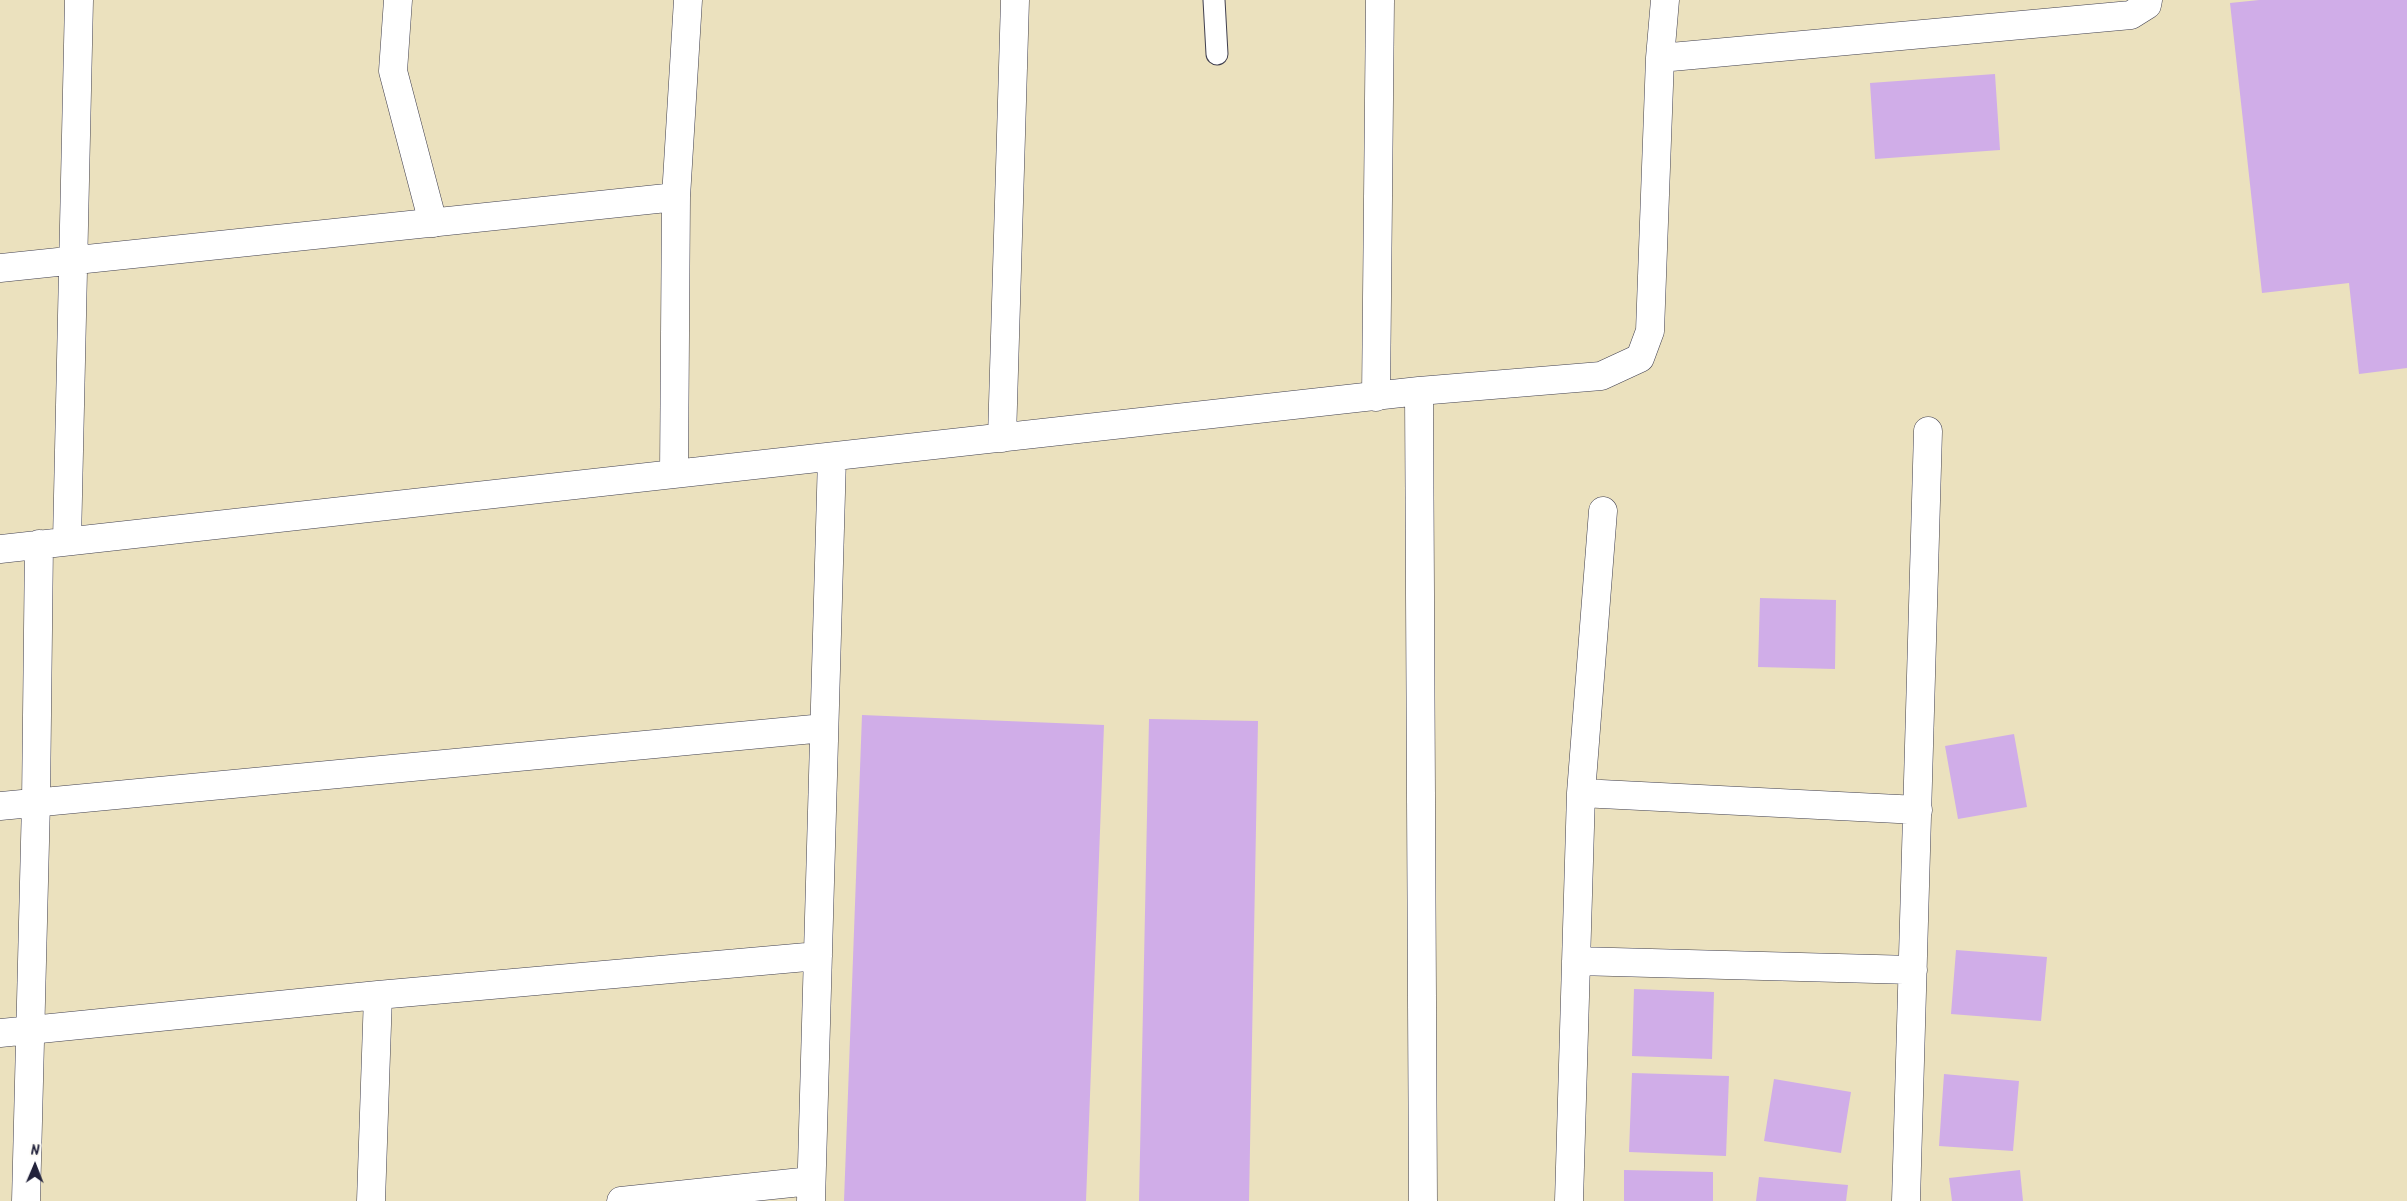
<!DOCTYPE html>
<html>
<head>
<meta charset="utf-8">
<style>
  body { margin:0 }
  #map { position:relative; width:2407px; height:1201px; overflow:hidden; background:#ebe1be; font-family:Kalam,sans-serif }
  canvas { display:block }
  .north { position:absolute; left:10px; top:1141px; width:50px; height:50px; -webkit-text-stroke:4px #fdfcf7; paint-order:stroke; rotate:1deg; font-size:14px; font-weight:700; line-height:20px; text-align:center; color:#22223b }
  .north::after { content:''; display:block; margin:auto; width:18px; height:22px; background:#22223b; clip-path:polygon(50% 0,100% 100%,50% 72%,0 100%) }
</style>
</head>
<body>
<div id="map">
<canvas width="2407" height="1201"></canvas>
<div class="north">N</div>
</div>
<script>
const g = document.querySelector('canvas').getContext('2d');
g.lineJoin = 'round';
function paint(path, color) { g.fillStyle = color; g.fill(path, 'evenodd'); }
const poly = rows => new Path2D(rows.map(r => 'M' + r).join(''));
function strokePath(path, color, width, dash) { g.strokeStyle = color; g.lineWidth = width; g.lineCap = dash ? 'butt' : 'round'; g.setLineDash(dash || []); g.stroke(path); }
paint(poly([
  [2259,0,2407,0,2407,368,2359,374,2349,283,2262,293,2230,3],
  [1995,74,2000,150,1875,159,1870,83],
  [1760,598,1836,600,1835,669,1758,667],
  [862,715,1104,725,1086,1201,844,1201],
  [1149,719,1258,721,1249,1201,1139,1201],
  [2014,734,2027,807,1958,819,1945,746],
  [1956,950,2047,957,2041,1021,1951,1014],
  [1634,989,1714,992,1712,1059,1632,1056],
  [1632,1073,1729,1076,1726,1156,1629,1152],
  [1944,1074,2019,1081,2013,1151,1939,1146],
  [1774,1079,1851,1092,1841,1153,1764,1141],
  [1624,1170,1713,1172,1713,1201,1624,1201],
  [2020,1170,2023,1201,1952,1201,1949,1178],
  [1759,1177,1848,1185,1846,1201,1756,1201]
]), '#d0ade8');
const service = poly([
  [1214,0,1217,54]
]);
const pedestrian = poly([
  [398,0,393,71,433,223]
]);
const minor = poly([
  [1660,58,2131,15,2147,5,2148,0],
  [0,268,676,197],
  [1419,391,1423,1201],
  [1376,397,1380,0],
  [1002,438,1015,0],
  [674,474,676,197,688,0],
  [67,541,79,0],
  [0,549,1419,391,1601,376,1640,358,1650,331,1660,58,1665,0],
  [1581,793,1918,810],
  [0,806,824,728],
  [1576,961,1913,970],
  [0,1033,378,995,818,956],
  [26,1201,36,802,39,544],
  [371,1201,378,995],
  [621,1201,811,1181],
  [811,1201,832,457],
  [1569,1201,1581,793,1603,511],
  [1906,1201,1928,431]
]);
strokePath(service, '#403f4f', 23);
strokePath(pedestrian, '#403f4f', 29);
strokePath(minor, '#403f4f', 29);
strokePath(service, '#fff', 21);
strokePath(pedestrian, '#fff', 28);
strokePath(minor, '#fff', 28);
</script>
</body>
</html>
